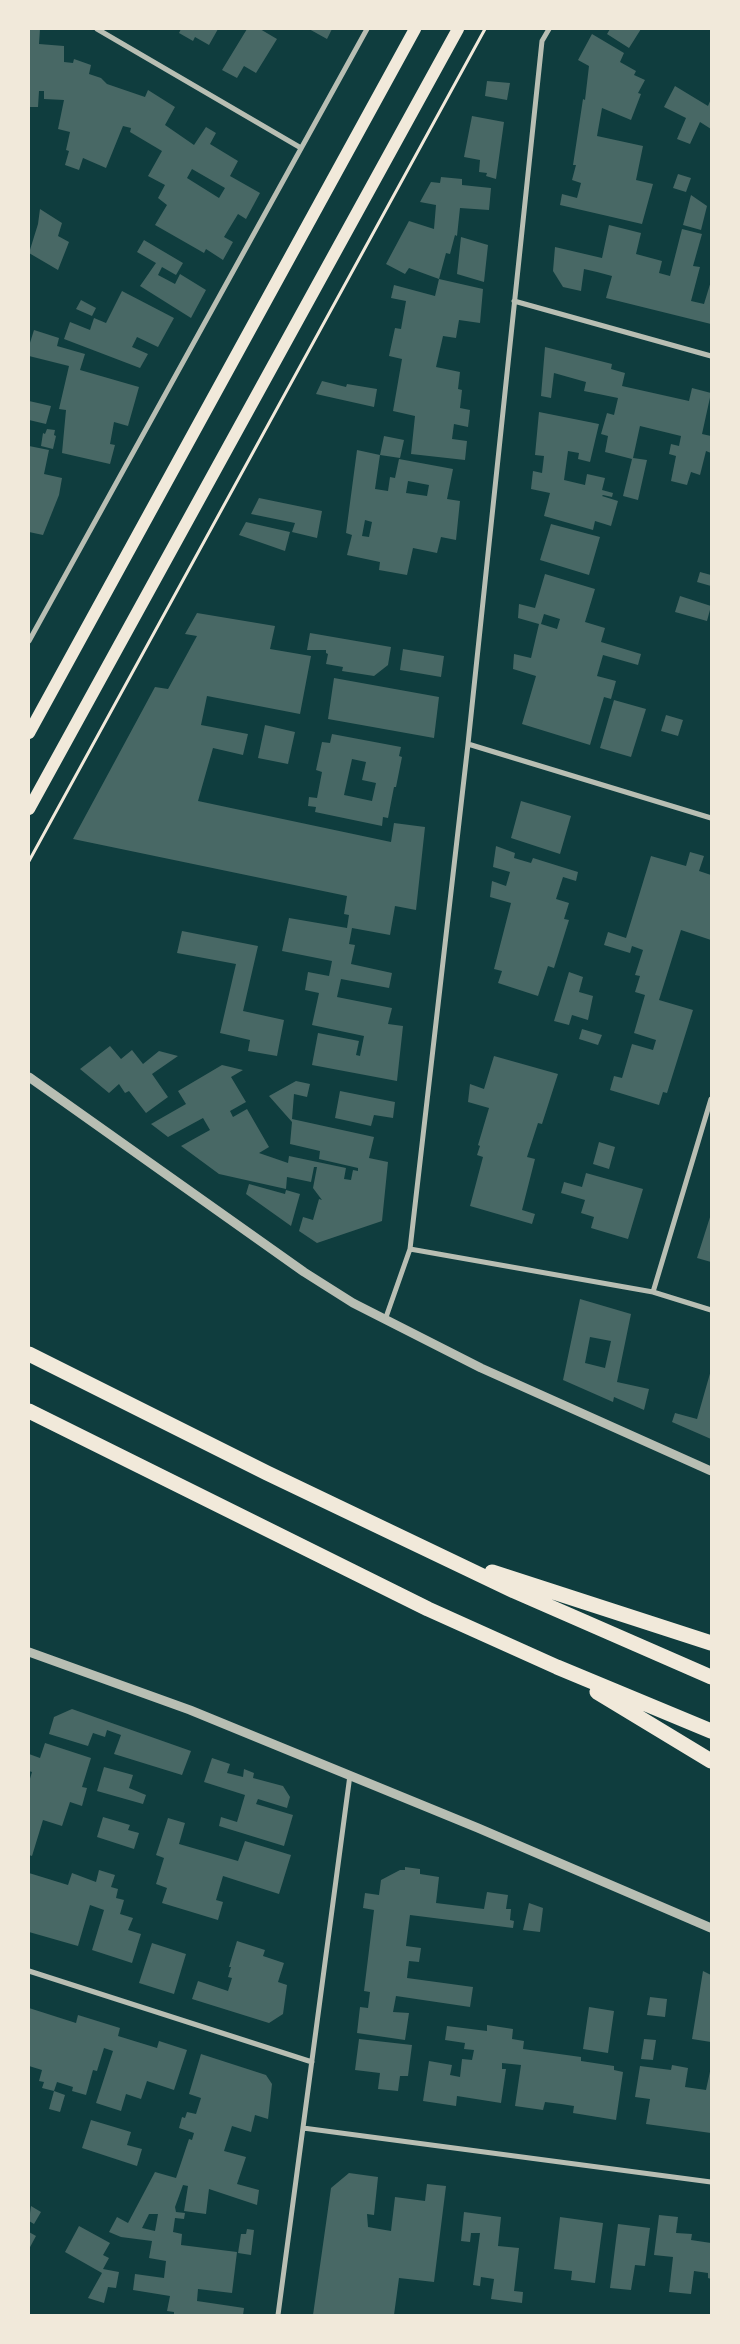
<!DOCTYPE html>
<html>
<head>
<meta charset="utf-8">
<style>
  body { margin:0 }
  #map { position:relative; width:740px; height:2344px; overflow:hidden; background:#0f3d3e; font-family:Spectral,serif }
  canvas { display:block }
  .frame { position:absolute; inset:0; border:30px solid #f1e9da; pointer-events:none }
</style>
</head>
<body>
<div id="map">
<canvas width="740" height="2344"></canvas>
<div class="frame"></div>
</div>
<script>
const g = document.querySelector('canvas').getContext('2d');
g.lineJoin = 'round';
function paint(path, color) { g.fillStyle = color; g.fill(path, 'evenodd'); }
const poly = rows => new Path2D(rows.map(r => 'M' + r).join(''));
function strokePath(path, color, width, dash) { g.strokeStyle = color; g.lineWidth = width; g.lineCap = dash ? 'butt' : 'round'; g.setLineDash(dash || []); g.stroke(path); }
paint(poly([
  [29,29,40,29,39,44,64,46,64,62,73,63,74,59,91,65,89,74,101,78,107,84,145,97,148,90,175,107,165,125,194,145,206,127,216,133,210,144,238,161,230,176,260,193,246,219,238,214,224,237,233,242,223,260,206,249,204,253,155,225,167,205,158,198,165,185,148,176,162,151,130,132,131,128,123,126,106,168,83,158,79,170,65,165,69,151,66,150,70,132,58,129,64,100,44,99,44,91,39,91,38,107,29,107],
  [192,169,225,188,219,198,187,178],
  [181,29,218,29,209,45,195,37,193,41,179,33],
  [247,29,260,29,277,39,256,73,244,66,237,78,222,70],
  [309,29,332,29,327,39],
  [610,29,641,29,629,48,607,34],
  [592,34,624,53,620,62,636,71,634,75,645,80,638,93,641,94,631,120,602,108,597,136,643,146,636,180,653,184,642,224,560,205,562,194,577,198,581,183,572,180,576,165,573,165,583,99,585,100,589,66,578,60],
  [487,81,510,83,507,100,485,96],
  [675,86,708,106,711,99,711,129,700,122,690,144,677,139,686,118,664,107],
  [472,116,504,122,496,179,486,176,487,173,479,172,480,160,464,157],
  [678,174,691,178,686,192,673,188],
  [441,177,462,179,462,185,491,188,489,210,460,208,457,236,455,235,450,254,446,253,439,279,409,268,405,274,386,264,409,221,434,229,436,205,420,202,431,182,440,183],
  [691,195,707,206,701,230,683,225],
  [40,209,62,223,58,236,69,242,58,270,29,253,38,224],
  [609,225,641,233,636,254,662,261,659,273,670,276,682,229,702,234,693,266,700,267,691,301,704,304,711,281,711,324,606,298,612,276,597,272,584,269,581,291,563,287,553,271,555,247,602,258],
  [461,237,488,245,484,282,457,274],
  [144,240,183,263,176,275,162,267,158,275,175,284,180,274,206,290,191,318,140,286,156,263,137,252],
  [439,279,483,289,480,323,459,320,456,338,443,336,436,367,460,372,458,389,462,390,460,408,470,410,468,427,454,424,452,439,467,441,465,460,411,454,415,416,393,411,402,359,389,356,395,328,401,329,406,301,391,298,394,285,435,296],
  [122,291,174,318,158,347,137,337,132,347,148,354,140,368,64,339,70,322,90,330,94,318,106,323],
  [81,300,96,308,92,316,76,309],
  [34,330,59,338,57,346,85,354,80,370,139,387,128,426,114,422,110,444,115,445,110,464,62,453,66,410,59,409,69,366,29,356,29,346],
  [545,347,612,364,611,369,625,373,622,386,689,401,692,388,711,393,702,434,711,436,711,453,706,451,700,475,691,472,687,485,671,481,676,456,669,454,671,444,679,446,681,436,640,426,633,458,647,460,638,500,623,496,632,459,605,452,608,436,601,434,607,413,614,415,618,398,584,391,586,382,554,373,551,398,541,396],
  [322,381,346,387,347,384,377,389,374,407,316,394],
  [29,401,51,406,46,424,29,420],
  [539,412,599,424,590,462,578,459,579,453,568,451,564,480,585,485,587,474,605,478,602,490,613,493,612,497,603,495,602,496,618,501,611,526,595,521,593,530,544,516,550,493,531,489,533,471,542,473,544,456,535,455],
  [47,429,55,430,54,435,56,436,53,449,41,446,43,433,45,434],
  [384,436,404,440,400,458,380,455],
  [29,446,49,450,44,474,62,478,59,495,43,535,29,532],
  [357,450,380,455,375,489,388,491,390,477,395,478,399,459,453,469,447,499,460,501,456,540,441,537,437,553,413,548,407,575,379,570,380,562,347,555,352,535,346,533],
  [408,481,429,485,427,496,406,493],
  [365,520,372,522,369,537,362,536],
  [259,498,322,511,317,538,292,532,295,523,251,514],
  [246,522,290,532,285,551,239,535],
  [551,524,600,537,589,575,540,560],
  [700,572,711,575,711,586,697,582],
  [545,574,595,589,585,622,605,628,601,642,641,654,638,665,603,655,597,676,616,681,611,699,604,697,590,745,522,724,536,676,513,669,514,654,531,658,539,624,518,618,519,604,535,608],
  [544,614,560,619,557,629,541,624],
  [680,596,711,606,707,621,675,612],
  [197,613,275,626,270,649,311,656,300,714,207,696,201,725,248,734,243,755,213,748,198,801,391,842,394,823,425,827,416,910,395,906,390,935,352,928,349,944,355,945,351,964,392,973,389,988,341,979,337,997,392,1008,388,1024,403,1026,397,1081,312,1065,318,1033,359,1041,356,1055,360,1056,364,1036,312,1025,319,993,305,990,308,972,329,976,332,961,282,951,289,918,347,928,349,915,344,914,347,896,73,839,155,687,168,689,197,636,185,634],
  [310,633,391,647,388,665,374,676,342,671,343,667,326,664,328,654,326,653,326,650,307,650],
  [403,649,444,656,441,677,400,670],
  [334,678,439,697,434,738,328,719],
  [614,700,646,709,631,757,600,748],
  [666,715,683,720,678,736,661,731],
  [265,725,295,732,288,764,258,758],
  [332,734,401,747,399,756,402,757,396,787,394,787,388,818,383,817,382,826,315,812,316,807,308,806,309,797,317,798,322,772,316,770,322,742,330,743],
  [352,759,366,762,362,780,376,783,372,801,344,795],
  [521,801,571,816,560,854,511,838],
  [496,846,515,853,514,858,531,863,533,858,578,872,576,881,563,877,556,899,569,903,564,919,569,920,554,968,548,966,538,996,498,983,502,971,494,969,511,903,490,897,492,881,506,886,510,872,493,867],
  [690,852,704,856,699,871,711,875,711,940,681,930,659,1000,693,1010,667,1093,663,1092,659,1105,610,1090,614,1076,622,1078,632,1044,653,1050,656,1040,634,1033,645,995,635,992,640,976,635,975,643,950,632,946,630,953,604,945,608,932,626,938,651,856,686,866],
  [182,931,258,946,243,1011,284,1020,277,1056,248,1051,250,1040,220,1033,236,964,177,953],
  [569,972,583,977,579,992,593,996,588,1020,572,1015,569,1025,554,1021],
  [582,1029,602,1035,598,1045,579,1039],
  [110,1046,121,1059,132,1050,143,1064,159,1051,178,1056,152,1074,168,1097,146,1113,129,1091,125,1093,119,1084,109,1093,80,1069],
  [494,1056,558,1074,542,1124,538,1123,527,1157,535,1159,522,1210,535,1214,532,1224,470,1206,483,1157,477,1155,480,1146,478,1145,489,1108,468,1102,470,1084,484,1089],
  [222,1065,243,1070,231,1077,246,1102,230,1111,233,1117,247,1109,269,1147,259,1153,288,1163,289,1156,346,1168,344,1179,351,1180,353,1170,358,1171,358,1168,319,1159,320,1151,290,1144,292,1122,269,1096,296,1081,310,1084,307,1097,294,1094,292,1119,374,1137,369,1158,388,1162,382,1221,317,1243,299,1231,303,1217,313,1220,319,1199,322,1200,313,1188,317,1167,314,1167,311,1182,287,1177,286,1189,219,1174,181,1146,210,1130,203,1118,168,1137,151,1124,186,1104,178,1091],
  [340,1091,395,1102,393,1118,374,1115,371,1126,335,1118],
  [599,1142,615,1147,609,1169,593,1164],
  [586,1173,643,1189,628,1239,591,1228,594,1217,581,1213,585,1200,561,1193,564,1182,582,1187],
  [249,1184,285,1194,286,1190,300,1194,291,1226,246,1194],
  [711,1214,711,1262,697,1258],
  [580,1299,631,1314,617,1382,649,1389,644,1410,614,1397,613,1402,563,1380],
  [590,1337,611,1341,605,1368,585,1363],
  [711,1370,711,1439,672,1422,675,1413,697,1419],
  [72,1709,191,1751,182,1775,114,1754,121,1735,107,1730,105,1737,93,1733,88,1746,49,1734,54,1717],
  [45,1743,91,1758,82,1787,87,1788,82,1806,70,1802,62,1826,43,1820,32,1856,29,1855,29,1782,32,1772,29,1771,29,1754,40,1758],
  [212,1758,230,1764,227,1773,243,1777,244,1769,254,1773,253,1778,283,1786,290,1797,287,1808,258,1799,256,1804,293,1815,284,1846,219,1826,221,1817,237,1822,245,1795,204,1782],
  [104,1767,133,1775,129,1788,146,1795,143,1804,97,1791],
  [103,1817,130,1825,128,1830,139,1833,134,1849,97,1837],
  [168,1818,185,1823,179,1844,238,1861,245,1841,291,1855,279,1894,223,1876,216,1900,223,1902,218,1920,162,1903,167,1888,156,1884,164,1858,156,1855],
  [405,1867,420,1869,420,1874,439,1877,436,1903,484,1909,487,1892,508,1895,506,1909,511,1909,510,1920,514,1921,513,1928,410,1915,406,1946,421,1948,419,1962,409,1961,407,1978,473,1987,470,2007,396,1996,393,2012,409,2013,405,2040,357,2033,360,2007,368,2008,370,1992,364,1991,374,1910,363,1908,365,1893,379,1895,381,1880,400,1870,405,1870],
  [99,1870,115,1875,111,1887,118,1889,116,1898,124,1900,120,1914,133,1918,128,1930,141,1934,132,1963,92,1950,104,1910,90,1905,78,1946,29,1932,29,1873,68,1885,72,1873,96,1882],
  [529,1903,543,1908,540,1932,523,1930],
  [237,1941,265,1950,263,1956,284,1963,278,1982,287,1985,283,2014,269,2023,192,1999,198,1981,228,1991,232,1978,228,1977,231,1967,229,1967],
  [152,1943,186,1954,174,1994,139,1983],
  [703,1971,711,1975,711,2042,692,2039],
  [650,1997,667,1999,665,2017,647,2015],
  [589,2007,614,2011,608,2053,583,2049],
  [29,2008,76,2023,78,2015,120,2028,118,2036,157,2048,159,2041,187,2050,174,2090,147,2081,141,2099,126,2094,121,2111,96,2103,113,2051,104,2048,97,2071,93,2070,86,2095,72,2091,73,2087,57,2082,54,2091,42,2088,44,2082,39,2081,42,2070,29,2066],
  [487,2025,513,2029,512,2039,524,2041,523,2049,581,2057,581,2061,614,2066,614,2070,623,2072,616,2120,573,2113,574,2106,561,2104,545,2102,543,2110,515,2106,521,2065,502,2063,502,2069,506,2069,501,2103,457,2096,456,2106,423,2101,429,2061,452,2065,450,2075,460,2077,462,2059,472,2060,474,2050,464,2049,465,2043,445,2040,447,2026,487,2031],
  [359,2039,412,2045,408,2076,400,2076,398,2091,378,2089,380,2073,355,2070],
  [644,2039,656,2040,653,2060,641,2059],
  [201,2054,266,2075,272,2084,268,2119,255,2115,251,2132,232,2126,224,2151,246,2157,237,2184,259,2190,257,2205,209,2189,206,2214,184,2211,188,2186,183,2185,175,2207,176,2212,185,2213,184,2219,175,2218,173,2232,182,2234,181,2245,237,2252,232,2293,198,2289,197,2301,244,2308,243,2315,174,2315,174,2312,167,2311,170,2296,133,2290,135,2274,164,2278,166,2261,149,2258,152,2241,121,2237,109,2232,117,2217,128,2223,155,2172,176,2178,189,2139,192,2140,194,2133,179,2128,182,2117,185,2118,187,2112,196,2114,201,2098,189,2094],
  [149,2214,158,2214,155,2231,142,2228],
  [672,2065,688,2068,685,2087,706,2090,711,2067,711,2133,646,2124,650,2099,635,2097,640,2066,671,2070],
  [54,2091,65,2095,60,2112,49,2109],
  [91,2120,131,2132,127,2145,142,2149,137,2166,82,2148],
  [349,2173,378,2177,374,2215,367,2214,368,2227,391,2231,395,2197,425,2201,427,2184,446,2186,434,2282,399,2278,394,2315,313,2315,331,2188],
  [31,2206,41,2212,34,2224,29,2221],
  [464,2212,501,2217,498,2246,519,2248,514,2291,523,2292,522,2303,491,2299,494,2279,481,2277,480,2286,473,2285,480,2233,471,2233,470,2242,461,2241],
  [659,2215,678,2217,676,2233,692,2234,691,2240,711,2243,711,2279,708,2278,708,2273,694,2271,691,2294,669,2292,673,2257,654,2255],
  [560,2217,603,2223,595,2283,571,2280,572,2271,554,2269],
  [618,2224,650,2228,645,2266,635,2265,631,2290,610,2288],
  [79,2226,110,2243,103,2255,109,2258,103,2269,119,2272,116,2288,108,2287,104,2303,88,2298,102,2273,65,2252],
  [247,2229,254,2230,251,2255,238,2253,241,2234,246,2234],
  [29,2232,36,2236,29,2249]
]), '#486865');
strokePath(poly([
  [29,861,485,29]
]), '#f1e9da', 3);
strokePath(poly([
  [97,29,301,148],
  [514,301,711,356],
  [29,641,367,29],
  [468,744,711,818],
  [410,1249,653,1292,711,1310],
  [653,1292,711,1099],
  [385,1320,410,1249,468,744,542,41,549,29],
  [29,1971,312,2062],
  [303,2128,711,2182],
  [278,2315,350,1775]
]), '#b8beb3', 5);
strokePath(poly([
  [29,1077,304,1272,353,1303,481,1368,711,1471],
  [29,1652,190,1710,478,1828,711,1928]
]), '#b8beb3', 9);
strokePath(poly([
  [29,733,415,29],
  [29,809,458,29]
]), '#f1e9da', 12);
strokePath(poly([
  [29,1354,267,1473,514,1591,711,1677],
  [29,1411,428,1609,557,1667,711,1731],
  [492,1572,711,1643],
  [597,1692,711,1761]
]), '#f1e9da', 15);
</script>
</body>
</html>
